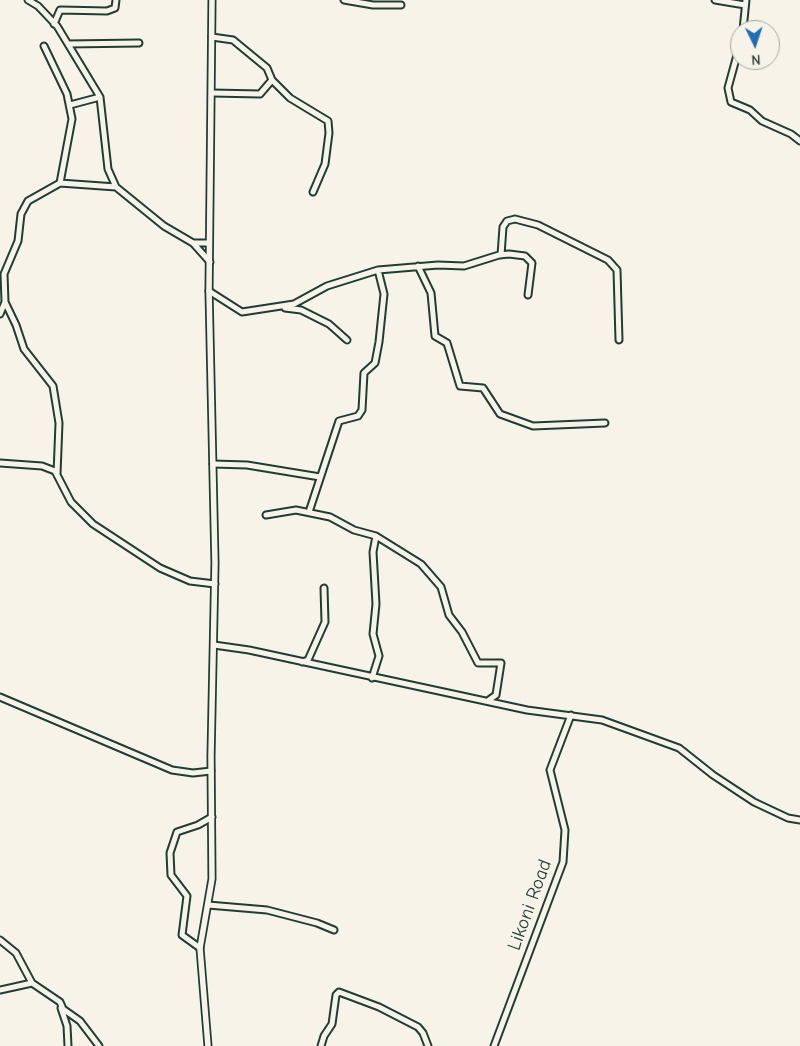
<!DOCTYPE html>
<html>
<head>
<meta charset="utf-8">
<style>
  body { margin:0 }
  #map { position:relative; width:800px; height:1046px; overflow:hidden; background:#f7f3e8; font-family:"Comic Neue",sans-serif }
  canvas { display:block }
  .north { position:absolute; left:730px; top:20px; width:50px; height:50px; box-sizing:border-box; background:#f7f3e8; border:1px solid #a1aaa0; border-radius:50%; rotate:176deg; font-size:14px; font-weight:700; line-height:20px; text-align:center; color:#1f3d34 }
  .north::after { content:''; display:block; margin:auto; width:18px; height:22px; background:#1f6fb2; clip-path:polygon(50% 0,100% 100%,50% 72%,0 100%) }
</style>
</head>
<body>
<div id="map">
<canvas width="800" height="1046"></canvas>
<div class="north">N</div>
</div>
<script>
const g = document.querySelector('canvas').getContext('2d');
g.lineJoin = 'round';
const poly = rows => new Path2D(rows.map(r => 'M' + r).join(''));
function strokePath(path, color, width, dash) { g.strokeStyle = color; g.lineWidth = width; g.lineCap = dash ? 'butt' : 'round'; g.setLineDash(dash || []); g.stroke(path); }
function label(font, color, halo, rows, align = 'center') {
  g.font = font + ' "Comic Neue",sans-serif'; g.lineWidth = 4; g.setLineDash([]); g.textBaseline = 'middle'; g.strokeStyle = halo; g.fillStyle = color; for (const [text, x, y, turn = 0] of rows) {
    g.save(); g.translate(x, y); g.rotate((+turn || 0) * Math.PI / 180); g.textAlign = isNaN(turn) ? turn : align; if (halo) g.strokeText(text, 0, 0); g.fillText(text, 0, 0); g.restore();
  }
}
const minor = poly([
  [28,0,38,6,57,26,100,97,108,169,116,187,164,226,193,243,210,262],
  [344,0,373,5,401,5],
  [715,0,745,5],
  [54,24,60,10,107,11,115,8,116,0],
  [743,30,746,0],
  [212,37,233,40,267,68,272,80,290,98,328,121,329,133,325,164,313,192],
  [68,44,139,43],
  [740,44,728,88,731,102,750,110,762,121,791,134,800,141],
  [44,46,67,94,72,119,60,183],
  [212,93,260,94,272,80],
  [70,105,100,97],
  [193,243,209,243],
  [501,255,503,227,507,221,515,219,538,225,608,260,617,270,619,340],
  [418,266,431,293,435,336,447,343,460,386,483,388,500,414,533,426,605,423],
  [209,291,242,312,294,304,327,286,378,270,438,265,464,266,499,255,509,254,525,256,532,263,528,295],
  [5,302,16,325,24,349,53,386,59,423,57,474],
  [285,308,301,310,329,324,347,340],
  [0,314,5,302,4,274,18,241,21,214,28,201,60,183,116,187],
  [0,463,42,466,55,471,71,502,93,524,160,568,190,581,215,584],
  [213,464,247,465,320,477],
  [309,512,339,421,358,416,362,410,364,373,375,363,379,342,384,294,378,270],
  [266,515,296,510,330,517,354,530,376,536,421,564,441,587,449,615,462,632,478,663,501,663,496,695,489,700],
  [214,645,249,650,527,710,602,720,679,748,713,775,754,802,788,818,800,820],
  [302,662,308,660,325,622,324,588],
  [372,678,379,656,373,634,376,604,373,552,376,536],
  [0,697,172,770,193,773,211,771],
  [208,905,267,910,317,923,334,930],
  [0,940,16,953,32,983,60,1002,63,1009,80,1021,99,1046],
  [200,948,182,935,187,896,171,875,170,853,177,832,198,825,212,817],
  [0,990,32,983],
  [61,1008,67,1026,68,1046],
  [321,1046,324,1036,332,1024,336,995,339,992,379,1007,418,1027,423,1033,428,1046],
  [494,1046,563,862,565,830,550,770,571,715]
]);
const tertiary = poly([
  [208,1046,200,948,212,879,211,756,215,563,209,291,212,0]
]);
strokePath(minor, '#1f3d34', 9);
strokePath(tertiary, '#1f3d34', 9);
strokePath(minor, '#f7f3e8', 5);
strokePath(tertiary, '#f7f3e8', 5.5);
label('19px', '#1f3d34', '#f7f3e8', [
  ["Likoni Road",530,905,-70]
]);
</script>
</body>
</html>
